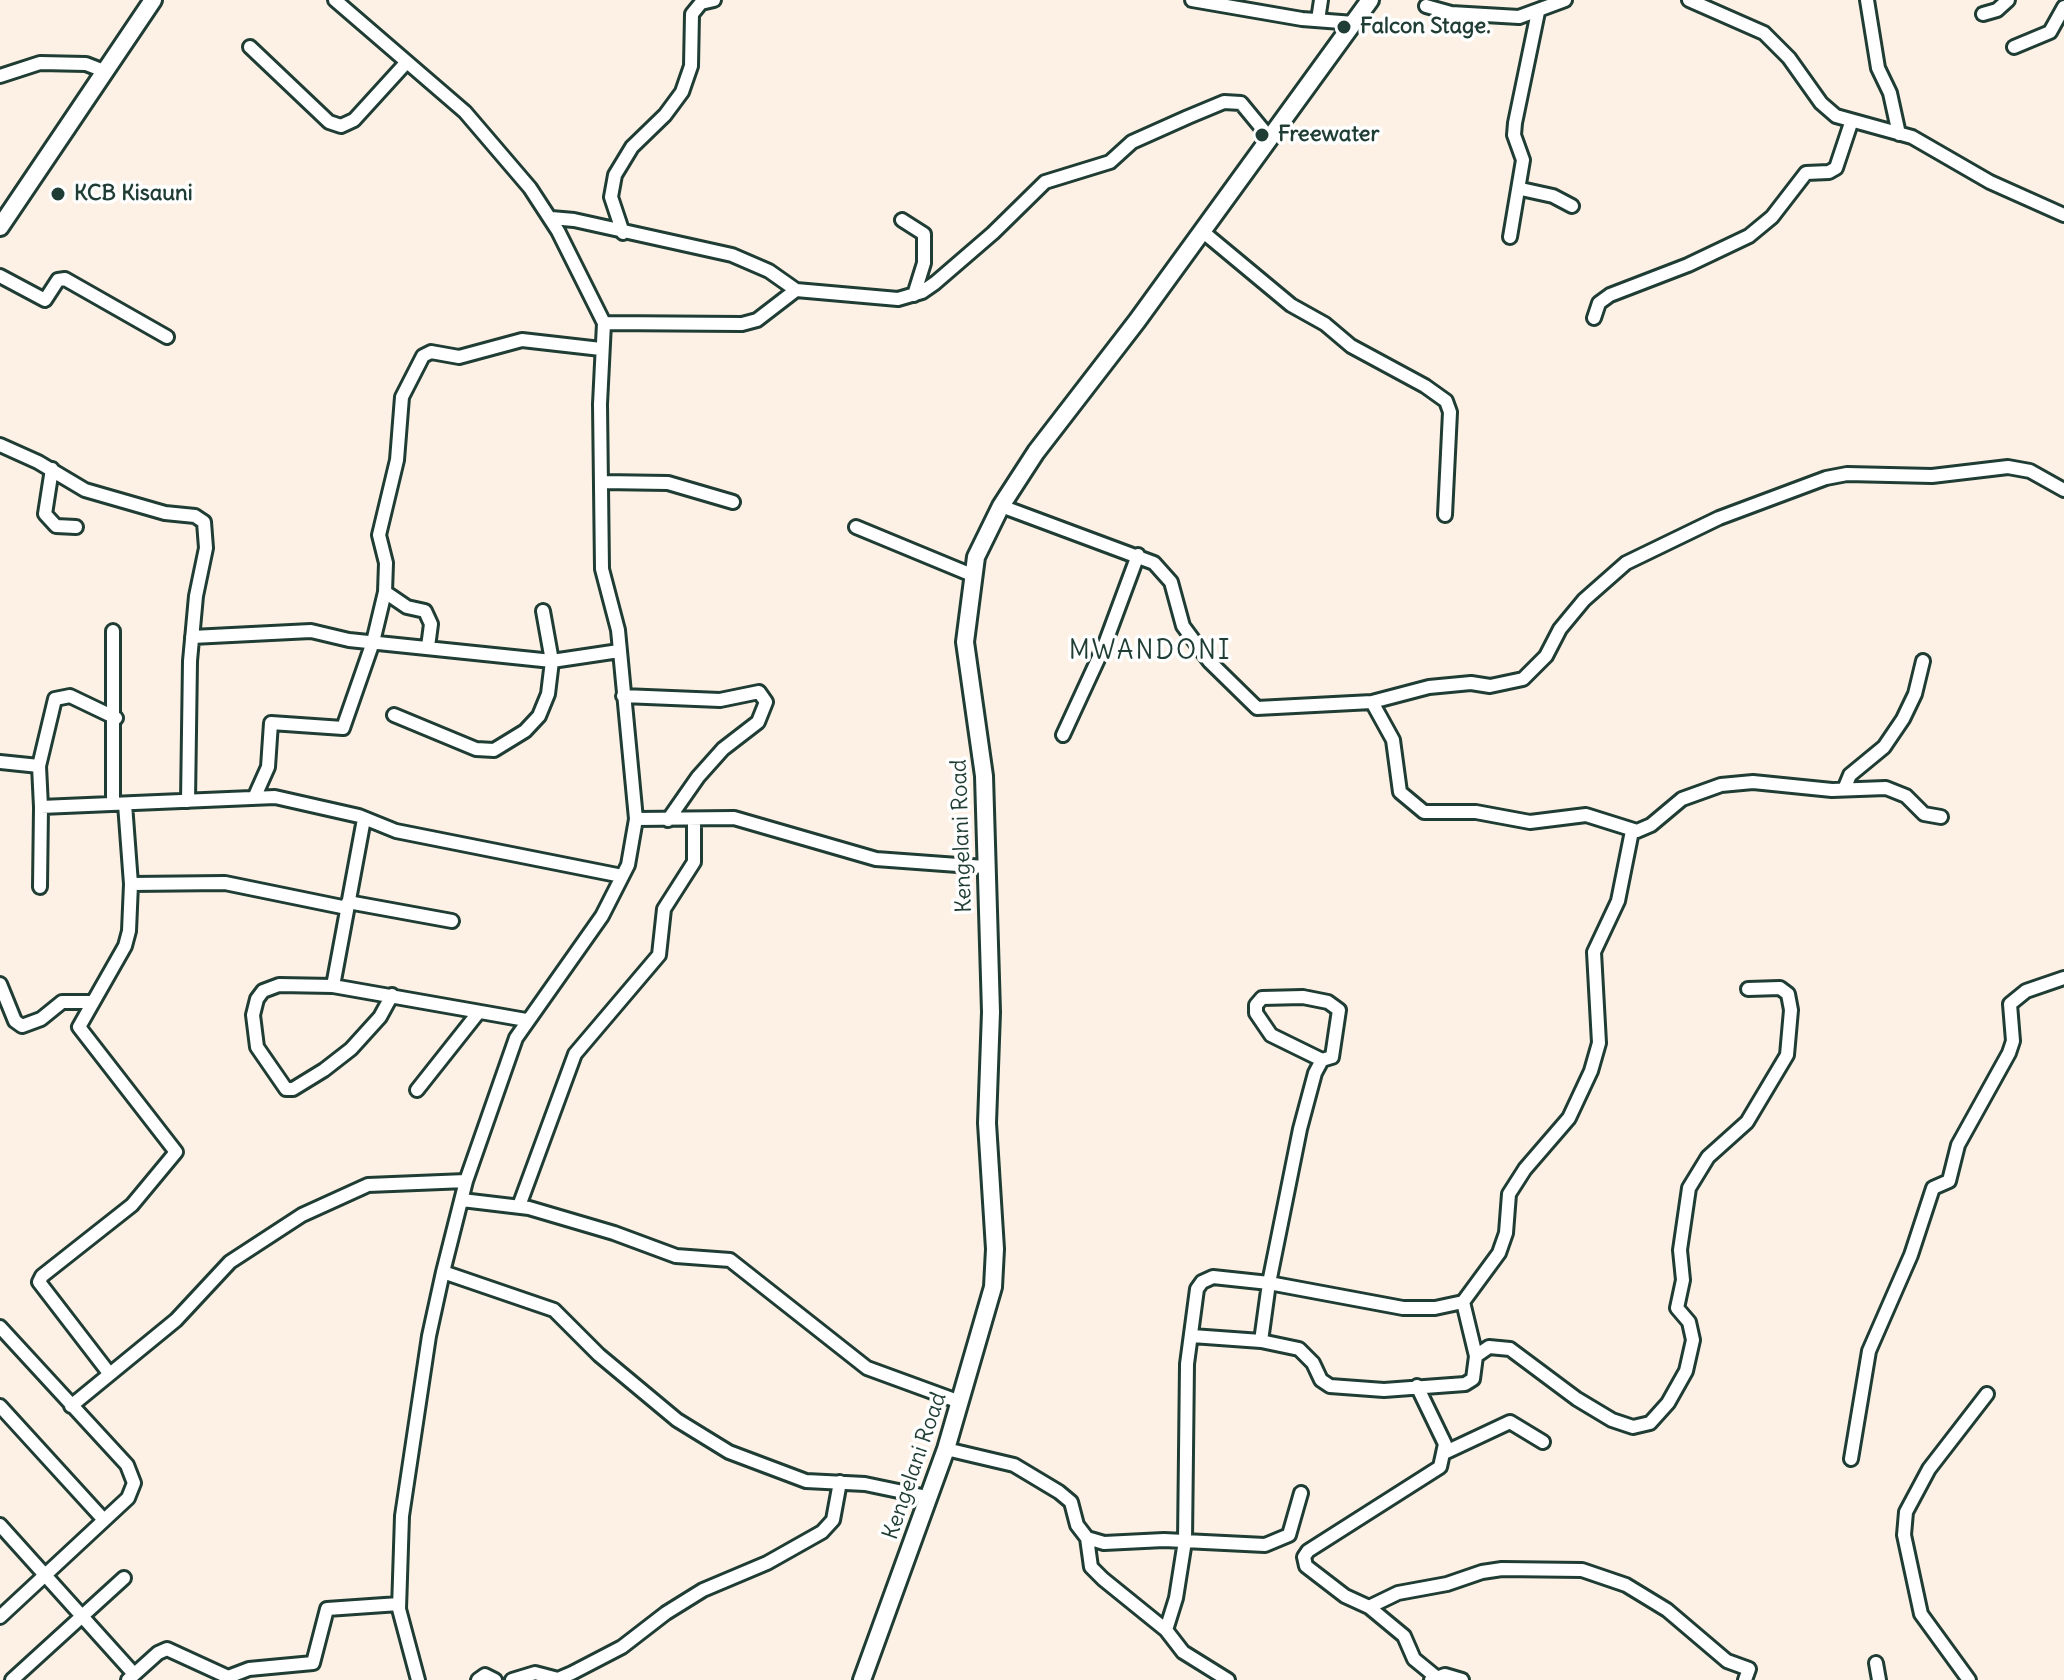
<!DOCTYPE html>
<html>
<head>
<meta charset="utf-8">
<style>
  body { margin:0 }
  canvas { display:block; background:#fcf1e4 }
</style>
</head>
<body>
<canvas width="2064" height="1680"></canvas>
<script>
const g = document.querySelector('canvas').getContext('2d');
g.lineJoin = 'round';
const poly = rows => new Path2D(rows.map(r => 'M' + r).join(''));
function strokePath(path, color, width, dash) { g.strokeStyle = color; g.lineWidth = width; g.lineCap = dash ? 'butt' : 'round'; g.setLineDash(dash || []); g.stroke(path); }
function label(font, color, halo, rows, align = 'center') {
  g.font = font + ' Delius,sans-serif'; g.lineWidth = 7; g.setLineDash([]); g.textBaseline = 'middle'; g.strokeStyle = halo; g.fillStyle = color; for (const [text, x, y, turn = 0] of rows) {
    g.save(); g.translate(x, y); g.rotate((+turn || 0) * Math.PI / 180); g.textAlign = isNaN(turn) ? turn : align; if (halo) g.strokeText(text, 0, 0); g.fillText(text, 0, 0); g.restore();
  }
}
const minor = poly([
  [335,0,465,112,530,188,558,231,604,323,600,404,602,569,618,630,636,819,628,865,602,916,516,1038,466,1181,443,1272,429,1336,402,1516,399,1609,418,1680],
  [1192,0,1302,19,1354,23],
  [1689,0,1764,33,1789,58,1821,103,1836,116,1912,137,1990,182,2064,215],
  [1867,0,1878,68,1890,93,1899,134],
  [1426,6,1451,13,1519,17,1565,0],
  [1983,14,1997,10,2008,0],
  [1318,20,1321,0],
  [250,47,329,122,341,126,354,120,405,64],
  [2014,47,2050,32,2064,7],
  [0,76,40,63,86,64,104,71],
  [1521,189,1553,196,1572,206],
  [551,218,574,220,732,255,769,271,796,290,898,299,922,292,935,283,993,233,1045,182,1110,162,1132,142,1188,117,1224,102,1241,103,1269,137],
  [902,220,924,234,924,263,914,295],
  [1202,231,1291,305,1325,324,1351,346,1425,386,1446,401,1450,412,1445,515],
  [623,233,611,197,615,175,632,147,665,115,682,92,691,66,692,14,701,3,714,0],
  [1510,237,1523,160,1514,135,1515,123,1538,12],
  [0,276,45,300,58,280,65,279,167,337],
  [1594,318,1599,303,1610,295,1688,265,1749,236,1772,217,1806,173,1829,172,1836,168,1851,123],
  [604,323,742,324,757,320,796,290],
  [0,445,38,462,85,490,165,513,195,516,204,522,206,548,196,596,190,661,188,801],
  [52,469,45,514,56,526,76,527],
  [603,482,668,483,733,502],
  [1001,506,1154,563,1171,582,1183,626,1209,661,1257,708,1372,702,1429,687,1471,683,1490,686,1523,679,1546,656,1560,629,1584,600,1626,563,1719,518,1826,478,1847,474,1932,476,2008,467,2030,471,2064,490],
  [856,527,972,575],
  [385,592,407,607,425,611,431,624,428,647],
  [113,631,113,804],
  [192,637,311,631,349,640,552,661,543,611],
  [623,696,720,700,759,692,766,702,758,722,723,749,698,777,668,820],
  [1372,702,1393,740,1400,792,1424,812,1476,812,1530,822,1586,815,1637,831,1651,825,1682,799,1721,785,1753,782,1832,790,1886,788,1906,796,1924,814,1941,817],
  [394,715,476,749,494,750,525,731,539,716,548,694,552,661,619,651],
  [116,718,70,696,55,699,39,766,41,807,275,797,359,816,396,831,622,876],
  [1063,735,1105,644,1138,555],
  [0,762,39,766],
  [1845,787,1850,775,1884,747,1903,719,1915,694,1923,661],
  [255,796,268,767,271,723,343,728,373,642,385,592,386,563,379,535,397,460,402,397,423,356,431,352,459,357,522,340,601,349],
  [364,819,333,986,526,1020],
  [636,819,734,818,876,859,985,867],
  [131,884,225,883,347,908],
  [40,887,41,807],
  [348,902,452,921],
  [0,984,15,1021,22,1026,41,1019,62,1002,91,1002],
  [333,986,279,985,263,991,257,999,253,1015,257,1047,286,1089,293,1089,324,1070,351,1049,380,1017,392,995],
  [1303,997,1328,1002,1339,1010,1332,1057,1322,1060,1271,1035,1256,1013,1256,1005,1262,998,1303,997],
  [1322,1060,1315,1073,1300,1129,1269,1283,1403,1308,1435,1308,1463,1302,1499,1253,1506,1233,1509,1194,1525,1169,1569,1118,1591,1071,1599,1043,1594,952,1618,901,1632,831],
  [417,1090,478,1013],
  [462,1200,529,1208,614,1233,676,1256,730,1260,867,1368,960,1402],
  [519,1206,575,1054,659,955,664,909,694,862,694,821],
  [443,1272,554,1310,599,1355,677,1420,729,1452,806,1481,865,1484,927,1497],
  [0,1327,127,1465,134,1483,128,1498,0,1617],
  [1192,1336,1261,1341,1299,1349,1313,1363,1321,1380,1330,1386,1384,1390,1465,1384,1473,1379,1476,1356,1463,1302],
  [1476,1356,1489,1347,1510,1349,1577,1399,1612,1420,1633,1427,1650,1423,1668,1403,1686,1371,1693,1340,1689,1322,1677,1308,1683,1280,1680,1250,1689,1188,1708,1157,1747,1122,1787,1055,1791,1010,1788,994,1780,988,1748,989],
  [109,1373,39,1282,42,1276,132,1205,176,1152,79,1027,125,946,129,931,131,884,125,804],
  [1417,1386,1445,1444,1440,1467,1308,1551,1304,1557,1306,1566,1345,1596,1369,1607,1398,1593,1447,1584,1482,1572,1502,1569,1582,1570,1626,1585,1667,1610,1727,1661,1749,1669,1745,1680],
  [0,1406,104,1520],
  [71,1406,176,1320,230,1262,302,1215,368,1185,466,1181],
  [946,1449,1014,1465,1059,1492,1071,1502,1077,1525,1087,1538,1104,1543,1164,1540,1265,1545,1289,1535,1301,1493],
  [1446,1452,1510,1422,1543,1442],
  [1851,1459,1869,1351,1911,1255,1933,1188,1949,1181,1958,1145,2009,1053,2013,1041,2010,1004,2026,991,2064,978],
  [0,1525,134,1674],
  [1087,1538,1091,1567,1103,1579,1166,1630,1183,1652,1228,1680],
  [1369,1607,1404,1636,1414,1659,1436,1677],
  [1166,1630,1176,1598,1185,1541,1187,1364,1197,1289,1202,1282,1213,1277,1269,1283,1261,1341],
  [1876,1663,1879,1680],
  [12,1680,124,1578],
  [128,1680,158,1653,167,1649,228,1677,249,1669,313,1663,327,1609,399,1604],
  [478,1680,485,1675,495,1680],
  [512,1680,535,1673,558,1679,572,1673,622,1647,666,1613,703,1590,767,1563,822,1532,833,1520,840,1482],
  [1431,1680,1445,1675,1462,1680],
  [1969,1680,1921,1614,1904,1535,1906,1512,1929,1469,1987,1394]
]);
const secondary = poly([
  [0,227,153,0],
  [862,1680,946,1449,993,1287,995,1249,987,1123,991,1012,984,776,965,642,976,557,1001,506,1036,452,1137,321,1370,0]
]);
strokePath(minor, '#1f3d34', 18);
strokePath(secondary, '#1f3d34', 22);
strokePath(minor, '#fff', 12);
strokePath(secondary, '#fff', 16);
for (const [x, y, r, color] of [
  [1344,27,8,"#1f3d34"],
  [1262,135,8,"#1f3d34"],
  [58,194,8,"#1f3d34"]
]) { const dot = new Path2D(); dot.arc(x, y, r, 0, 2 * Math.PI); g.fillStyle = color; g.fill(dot); strokePath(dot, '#fff', 3); }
label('bold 22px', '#1f3d34', '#fff', [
  ["Falcon Stage.",1360,27],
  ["Freewater",1278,135],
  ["KCB Kisauni",74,194]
], 'left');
label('22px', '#1f3d34', '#fff', [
  ["Kengelani Road",962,836,-92],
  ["Kengelani Road",915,1466,-71]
]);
g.letterSpacing = '2px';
label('26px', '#1f3d34', '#fff', [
  ["MWANDONI",1150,652]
]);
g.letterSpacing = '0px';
</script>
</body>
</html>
